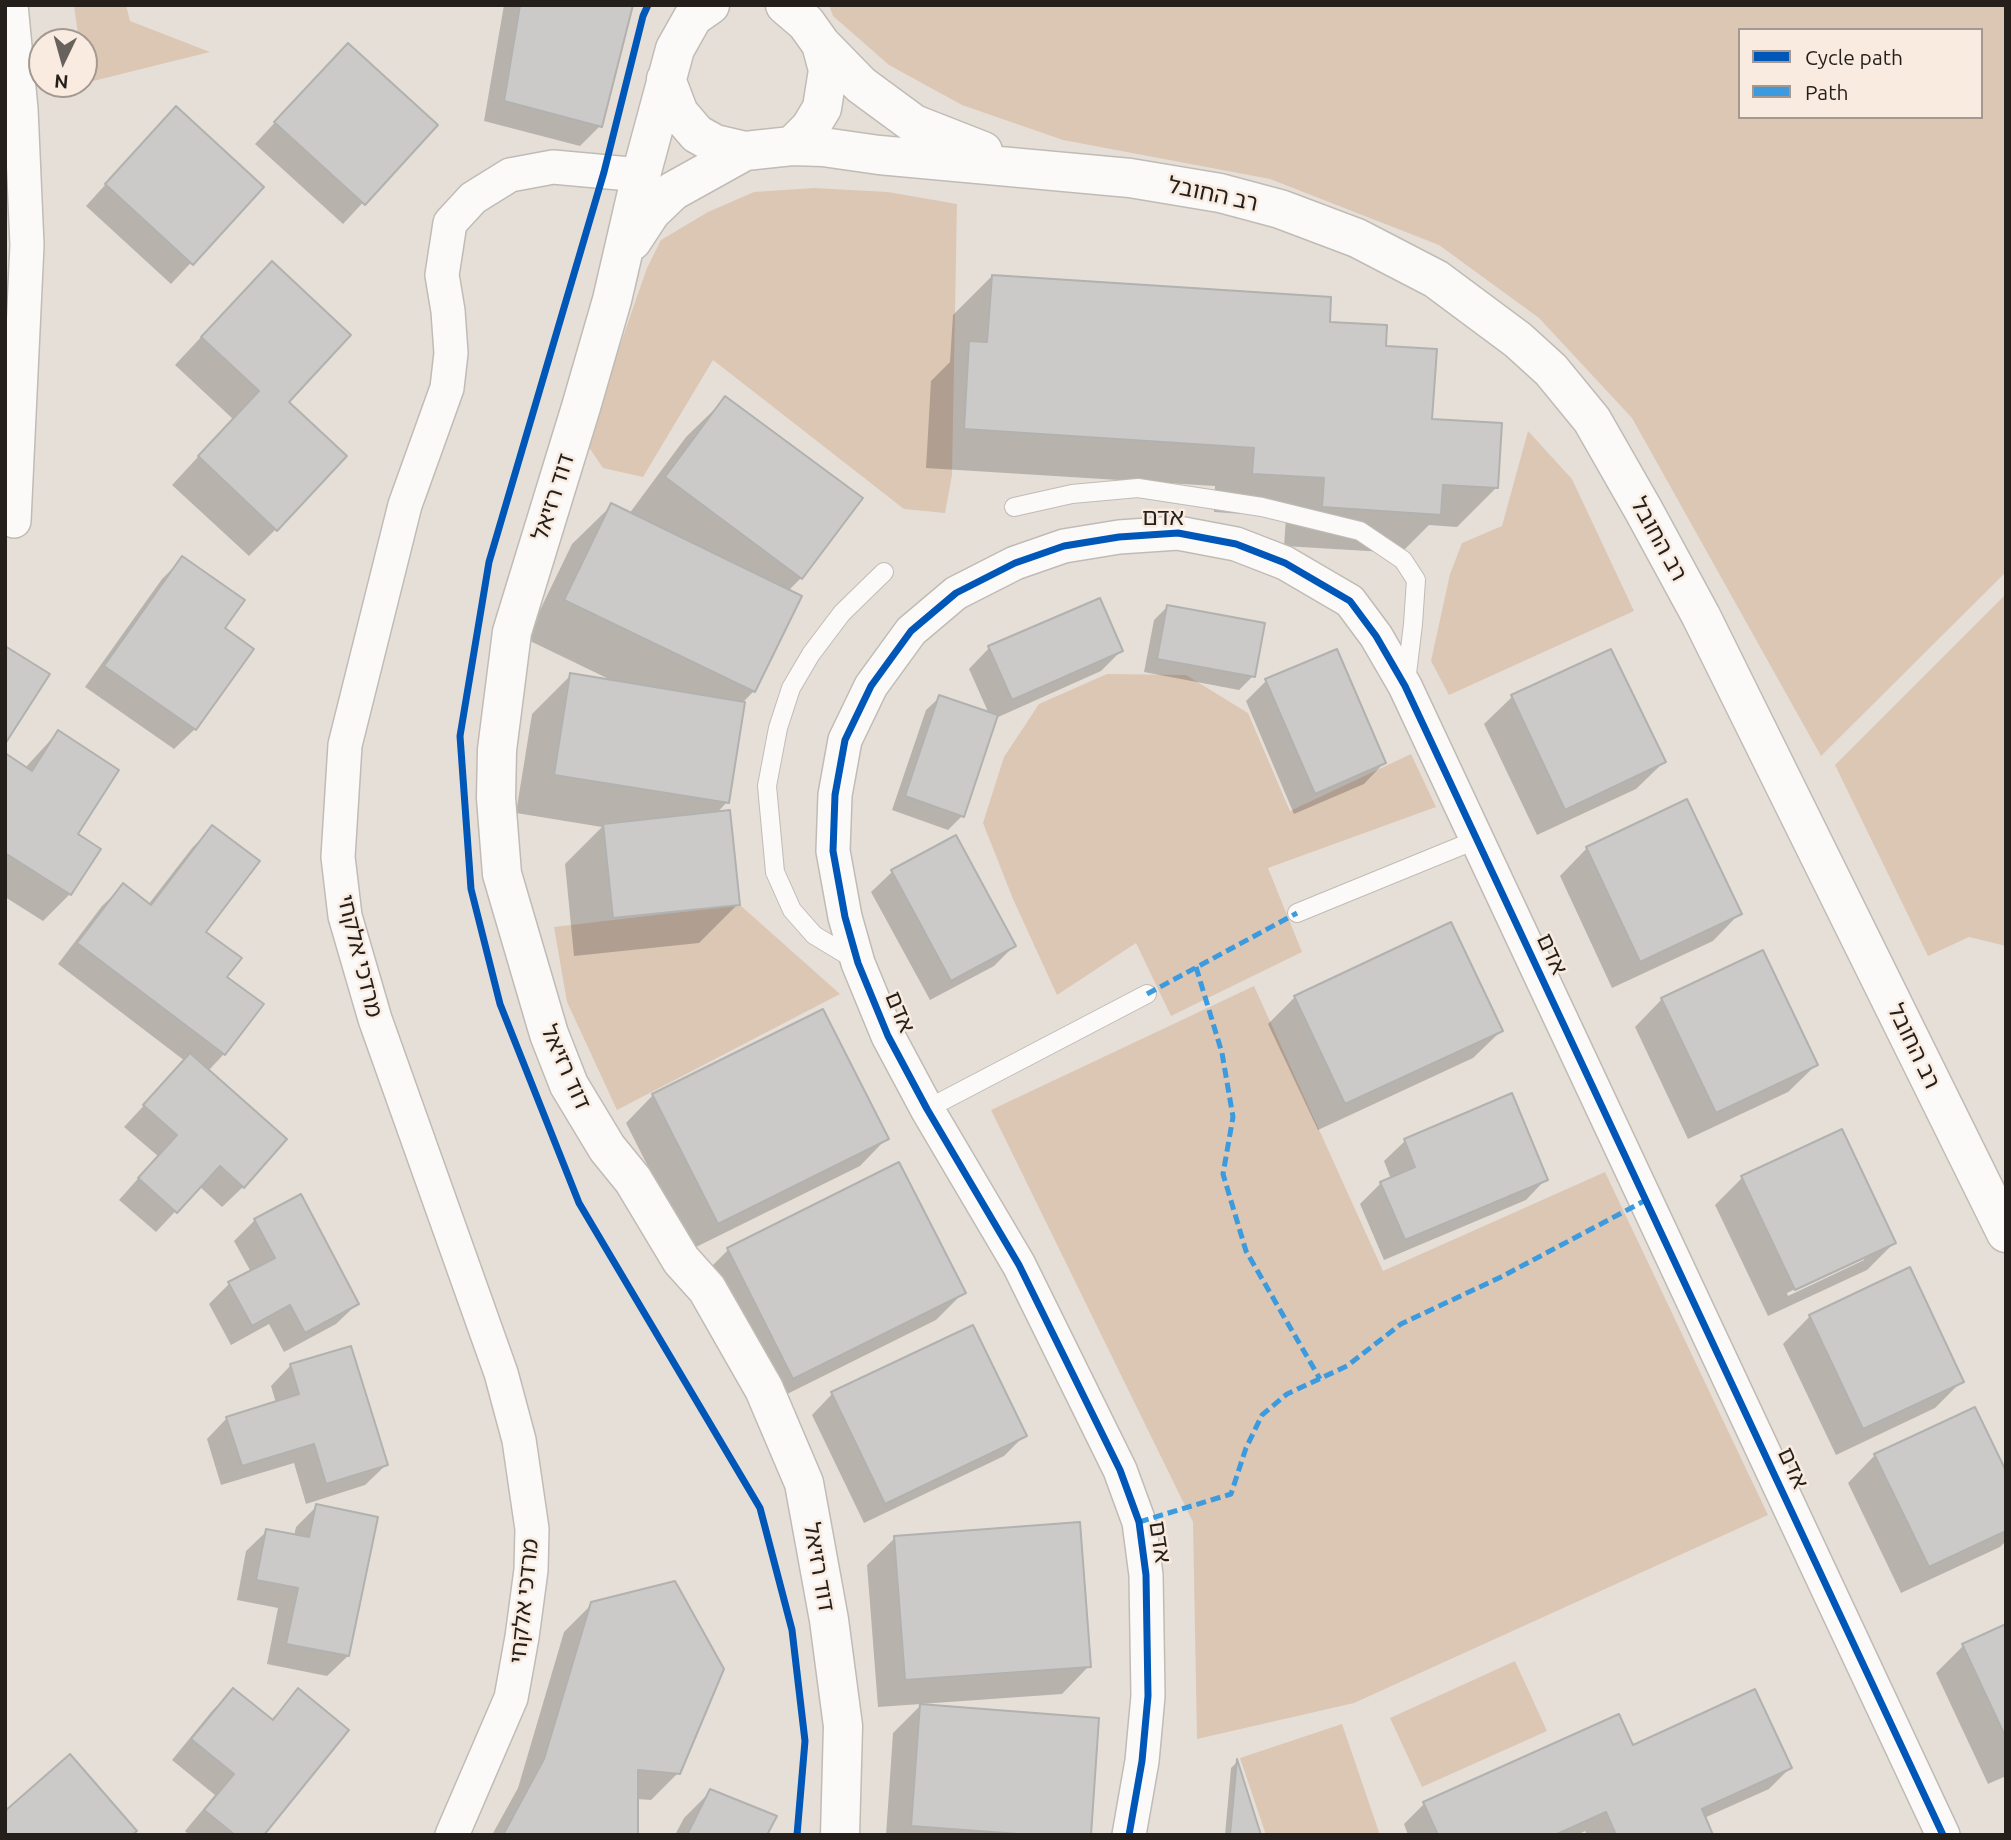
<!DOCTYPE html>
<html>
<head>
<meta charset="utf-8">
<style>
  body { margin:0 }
  #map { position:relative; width:2011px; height:1840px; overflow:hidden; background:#e6dfd8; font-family:Ubuntu,sans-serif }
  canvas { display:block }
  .frame { position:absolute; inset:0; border:7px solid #241f1b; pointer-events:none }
  .legend { position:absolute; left:1738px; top:28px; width:245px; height:91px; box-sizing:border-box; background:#f9ebdf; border:2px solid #a49991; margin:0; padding:9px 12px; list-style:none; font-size:21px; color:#241f1b }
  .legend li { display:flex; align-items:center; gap:14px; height:35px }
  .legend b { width:35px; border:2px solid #a49991 }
  .north { position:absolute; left:28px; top:28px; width:70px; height:70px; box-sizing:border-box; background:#f9ebdf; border:2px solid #a49991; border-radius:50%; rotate:185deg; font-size:19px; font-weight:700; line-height:28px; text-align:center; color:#241f1b }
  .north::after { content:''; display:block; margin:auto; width:24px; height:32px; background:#68625d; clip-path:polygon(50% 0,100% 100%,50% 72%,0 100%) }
</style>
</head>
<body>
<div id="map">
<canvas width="2011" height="1840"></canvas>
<div class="frame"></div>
<ul class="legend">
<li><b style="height:9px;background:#0057b8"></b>Cycle path</li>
<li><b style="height:9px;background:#3c9bdf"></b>Path</li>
</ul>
<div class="north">N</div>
</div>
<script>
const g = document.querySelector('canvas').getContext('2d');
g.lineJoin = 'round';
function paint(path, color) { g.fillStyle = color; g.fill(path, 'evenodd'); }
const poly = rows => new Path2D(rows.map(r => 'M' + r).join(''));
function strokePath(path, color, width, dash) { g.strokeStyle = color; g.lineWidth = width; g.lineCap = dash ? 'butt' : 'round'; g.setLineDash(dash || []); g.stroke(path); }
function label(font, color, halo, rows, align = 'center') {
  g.font = font + ' Ubuntu,"Noto Sans Hebrew",sans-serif'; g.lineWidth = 5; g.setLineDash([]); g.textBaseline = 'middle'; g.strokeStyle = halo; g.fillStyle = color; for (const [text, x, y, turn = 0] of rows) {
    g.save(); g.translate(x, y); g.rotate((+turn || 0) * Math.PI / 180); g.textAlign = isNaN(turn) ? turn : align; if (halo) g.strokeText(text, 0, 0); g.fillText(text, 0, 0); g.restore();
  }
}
paint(poly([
  [74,5,126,5,130,21,210,52,85,83,84,42,79,42],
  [829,5,2006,5,2006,572,1821,756,1632,418,1539,318,1439,245,1270,179,1063,140,962,105,889,65,833,16],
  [1740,30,1981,30,1981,117,1740,117],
  [814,188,888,192,957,204,952,475,945,513,904,509,713,360,643,477,603,468,586,443,647,268,661,240,708,212,754,192],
  [1528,431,1572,479,1634,611,1449,695,1431,661,1450,574,1462,543,1502,526],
  [2006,594,2006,946,1969,937,1928,956,1835,765],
  [1107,674,1186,675,1248,713,1290,811,1411,754,1436,807,1268,868,1302,952,1171,1016,1136,943,1057,995,1013,899,983,823,1004,757,1039,704],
  [740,905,840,994,617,1110,567,1002,554,927],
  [1254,986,1383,1271,1605,1172,1768,1515,1354,1703,1197,1739,1193,1522,991,1110],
  [1515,1661,1547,1731,1422,1787,1390,1718],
  [1342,1724,1380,1835,1266,1835,1240,1758]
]), '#dcc7b4');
paint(poly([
  [504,5,631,5,600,126,580,146,484,121],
  [327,66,435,125,343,224,255,144],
  [156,129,262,187,171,284,86,206],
  [992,276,1384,348,1431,420,1496,488,1457,527,1429,525,1401,553,1284,546,1286,517,1214,512,1215,486,926,468,931,381,950,362,953,315],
  [245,290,286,402,276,529,249,556,172,485,233,419,175,365],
  [725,399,801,578,788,591,754,691,743,702,727,802,716,814,738,904,699,943,574,956,565,864,602,827,516,813,532,714,571,675,613,681,526,639,572,544,611,506,629,514,686,437],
  [183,558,222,629,195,729,174,749,85,687,162,579],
  [1168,606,1253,676,1239,690,1144,672,1154,620],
  [989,648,1121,651,1101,671,996,718,962,816,948,830,892,810,926,710,940,697,989,714,969,669],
  [1611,651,1664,762,1636,789,1537,835,1484,724,1512,697],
  [1266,681,1384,763,1364,784,1294,814,1246,701],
  [58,732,76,835,70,894,43,921,5,897,5,755,25,768],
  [213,827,203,932,224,1054,208,1071,243,1187,222,1207,199,1186,156,1232,119,1200,158,1156,124,1127,185,1061,58,964,102,906,123,886,148,905,192,848],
  [955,838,1014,946,994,966,930,1000,871,892,892,872],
  [1587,848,1740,913,1713,941,1612,988,1560,876],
  [1295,997,1501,1031,1473,1058,1318,1130,1268,1024],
  [1662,999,1816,1065,1788,1092,1688,1139,1635,1027],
  [653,1095,887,1138,860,1166,690,1250,626,1123],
  [1405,1141,1546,1179,1526,1200,1384,1260,1360,1204,1381,1183,1391,1179,1384,1161],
  [1742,1178,1894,1243,1867,1270,1768,1316,1715,1205],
  [1864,1256,1864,1260,1788,1296,1787,1293],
  [300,1196,357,1304,336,1324,284,1352,269,1324,231,1345,209,1304,229,1284,251,1272,234,1241,255,1220],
  [728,1250,963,1293,936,1320,765,1405,701,1277],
  [1810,1316,1962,1381,1935,1408,1836,1455,1783,1344],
  [291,1365,386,1465,365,1485,306,1504,294,1463,221,1485,207,1439,227,1418,276,1403,271,1386],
  [832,1394,1024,1436,1004,1456,864,1523,812,1415],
  [1875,1455,2006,1475,2006,1541,2000,1547,1901,1593,1848,1483],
  [317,1506,348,1656,327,1676,267,1664,278,1608,237,1600,246,1551,267,1531,294,1536,296,1527],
  [895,1538,1089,1666,1062,1694,878,1707,867,1565],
  [592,1604,678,1773,651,1800,637,1799,636,1835,492,1835,518,1788,564,1632],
  [2006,1625,2006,1776,1988,1784,1936,1673,1963,1646],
  [233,1690,271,1720,298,1691,262,1835,189,1835,185,1831,215,1795,172,1760,212,1711],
  [920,1706,1089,1835,886,1835,893,1733],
  [1632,1747,1790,1768,1769,1789,1704,1818,1711,1835,1587,1835,1585,1831,1577,1835,1408,1835,1404,1824,1424,1804],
  [1236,1763,1259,1835,1225,1835,1231,1768],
  [711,1791,765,1835,675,1835,684,1818]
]), '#0003');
const building = poly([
  [520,5,633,5,602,127,504,101,520,5],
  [348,43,438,125,365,205,274,122,348,43],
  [176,106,264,187,193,265,105,184,176,106],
  [272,261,351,335,289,402,347,456,277,531,198,456,259,391,201,337,272,261],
  [992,275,1331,297,1330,322,1387,325,1386,346,1437,349,1432,419,1502,423,1498,488,1443,485,1441,515,1322,507,1324,478,1252,474,1254,448,964,429,969,341,987,342,992,275],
  [725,396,863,498,802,579,665,477,725,396],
  [611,503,802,596,755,692,564,600,611,503],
  [182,556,245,600,225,628,254,649,196,730,104,666,182,556],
  [1100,598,1123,651,1012,700,988,646,1100,598],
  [1167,605,1265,623,1255,677,1157,659,1167,605],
  [5,646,50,674,5,744,5,646],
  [1337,649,1386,763,1315,794,1265,679,1337,649],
  [1611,649,1666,762,1565,810,1511,695,1611,649],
  [570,673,745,702,729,803,554,775,570,673],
  [939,695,998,715,964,817,905,796,939,695],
  [58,730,119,770,78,834,101,849,71,895,5,853,5,753,32,771,58,730],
  [1687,799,1742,914,1640,962,1586,847,1687,799],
  [730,810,740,905,613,918,603,824,730,810],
  [212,825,260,861,206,932,242,958,227,977,264,1004,225,1055,77,943,123,883,151,905,212,825],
  [956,835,1016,946,951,981,891,870,956,835],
  [1451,922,1503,1031,1345,1104,1294,996,1451,922],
  [1763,950,1818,1065,1716,1113,1661,998,1763,950],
  [823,1009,889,1139,718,1224,652,1094,823,1009],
  [190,1053,287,1139,244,1188,220,1166,177,1213,138,1178,177,1135,143,1105,190,1053],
  [1512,1093,1548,1180,1405,1240,1380,1182,1415,1167,1404,1139,1512,1093],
  [1842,1129,1896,1243,1795,1290,1741,1176,1842,1129],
  [899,1162,966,1293,793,1379,727,1248,899,1162],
  [301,1194,359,1304,305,1333,290,1305,252,1326,228,1282,275,1258,254,1219,301,1194],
  [1910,1267,1964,1382,1863,1429,1809,1315,1910,1267],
  [973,1325,1027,1436,885,1504,831,1392,973,1325],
  [351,1346,388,1465,326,1484,314,1444,242,1466,226,1417,299,1394,290,1364,351,1346],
  [1975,1407,2006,1471,2006,1531,1929,1567,1874,1454,1975,1407],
  [316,1504,378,1517,349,1656,286,1644,298,1588,256,1580,266,1529,309,1537,316,1504],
  [1080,1522,1091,1667,905,1680,894,1536,1080,1522],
  [675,1581,724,1669,680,1774,638,1770,638,1835,503,1835,544,1759,591,1602,675,1581],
  [2006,1624,2006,1738,1962,1644,2006,1624],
  [233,1688,273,1720,298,1688,349,1730,264,1835,235,1835,204,1810,234,1774,191,1739,233,1688],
  [1755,1689,1792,1768,1702,1809,1713,1835,1616,1835,1606,1812,1555,1835,1438,1835,1423,1802,1619,1714,1633,1745,1755,1689],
  [920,1704,1099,1718,1091,1835,1032,1835,911,1826,920,1704],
  [70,1754,137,1831,132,1835,5,1835,5,1811,70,1754],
  [1237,1759,1261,1835,1230,1835,1237,1759],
  [710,1789,777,1816,767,1835,687,1835,710,1789]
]);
paint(building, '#cbcac8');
strokePath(building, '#b1b1af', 2);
const lane = poly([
  [1014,507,1072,494,1138,488,1262,507,1360,531,1403,560,1416,580,1413,624,1406,682],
  [1297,913,1478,839],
  [857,961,814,935,792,910,775,872,767,786,778,728,791,688,811,654,842,613,884,572],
  [927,1109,1147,994]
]);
const street = poly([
  [11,5,21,109,27,245,14,521],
  [452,1835,511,1698,522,1637,531,1570,532,1529,519,1440,501,1373,375,1019,345,916,338,857,345,745,405,505,447,388,451,353,448,311,442,275,450,223,473,198,510,175,553,167,641,175],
  [1129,1835,1142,1761,1148,1696,1146,1575,1139,1522,1120,1470,1019,1265,927,1109,888,1036,858,963,845,917,833,851,835,795,845,740,871,686,911,631,956,593,1015,563,1064,546,1119,537,1178,533,1236,544,1285,563,1350,601,1376,636,1405,686,1943,1835]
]);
const secondary = poly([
  [710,5,693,17,675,49,641,175,612,300,581,407,512,632,497,750,496,798,502,874,549,1034,569,1085,607,1148,633,1180,681,1260,707,1289,764,1389,804,1483,829,1620,843,1726,840,1835],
  [785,5,806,23,821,44,828,70,822,108,810,128,792,146],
  [821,44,861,85,914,124,983,151],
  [666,79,679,113,697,134,715,144,745,151,792,146,823,147,879,155,1130,178,1220,193,1280,209,1357,238,1436,279,1518,340,1551,370,1592,420,1644,511,1701,616,2006,1233],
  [632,241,651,212,673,191,745,151]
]);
strokePath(lane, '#c0bbb5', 20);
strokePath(street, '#c0bbb5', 36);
strokePath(secondary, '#c0bbb5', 41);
strokePath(lane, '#fbfaf9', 18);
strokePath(street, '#fbfaf9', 33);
strokePath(secondary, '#fbfaf9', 38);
strokePath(poly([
  [1196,967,1222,1053,1233,1117,1223,1174,1246,1251,1320,1379],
  [1147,994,1297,913],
  [1139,1522,1231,1494,1246,1448,1262,1415,1287,1394,1347,1366,1401,1324,1501,1277,1646,1200]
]), '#3c9bdf', 5, [10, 5]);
strokePath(poly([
  [648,5,643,16,604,172,489,562,460,736,471,889,500,1004,579,1203,760,1508,792,1630,805,1741,797,1835],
  [1129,1835,1142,1761,1148,1696,1146,1575,1139,1522,1120,1470,1019,1265,927,1109,888,1036,858,963,845,917,833,851,835,795,845,740,871,686,911,631,956,593,1015,563,1064,546,1119,537,1178,533,1236,544,1285,563,1350,601,1376,636,1405,686,1943,1835]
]), '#0057b8', 7);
label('23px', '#241f1b', '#f9ebdf', [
  ["רב החובל",1213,194,12],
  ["דוד רזיאל",553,497,-72],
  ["אדם",1163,517],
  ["רב החובל",1659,539,61],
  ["אדם",1552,954,65],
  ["מרדכי אלקחי",360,956,76],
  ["אדם",900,1012,67],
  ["רב החובל",1914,1046,64],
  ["דוד רזיאל",566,1067,66],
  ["אדם",1793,1468,65],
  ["אדם",1160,1542,81],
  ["דוד רזיאל",819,1567,80],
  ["מרדכי אלקחי",524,1601,-84]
]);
</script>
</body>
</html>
